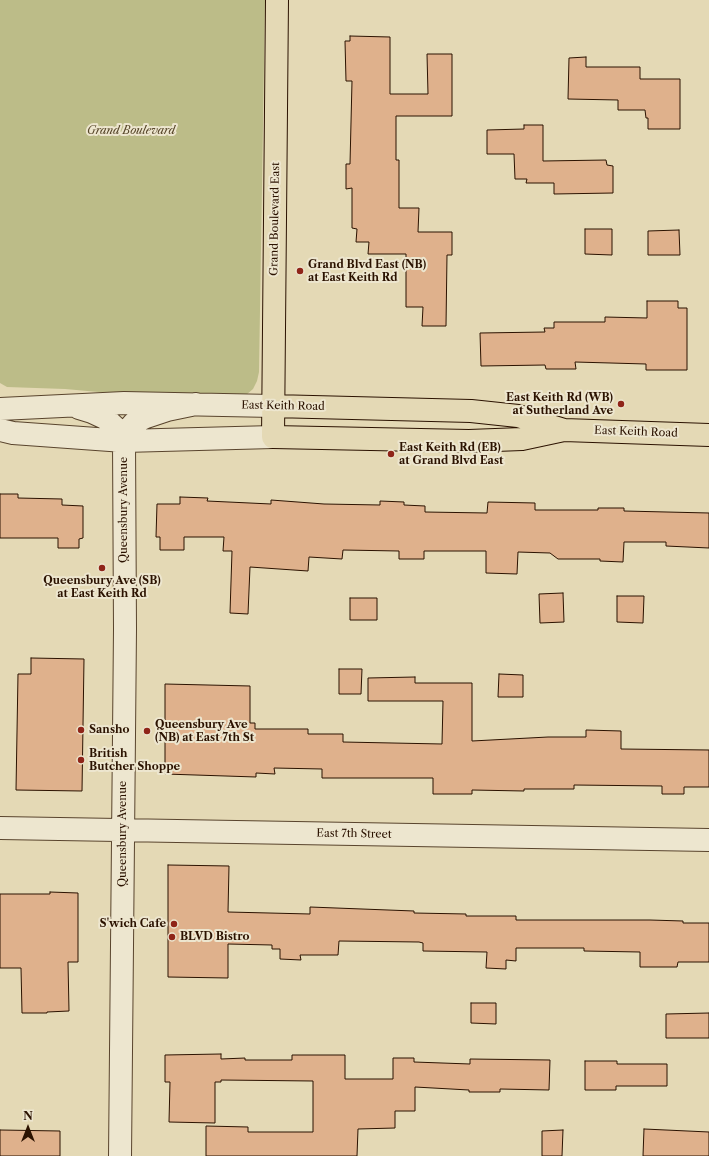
<!DOCTYPE html>
<html>
<head>
<meta charset="utf-8">
<style>
  body { margin:0 }
  #map { position:relative; width:709px; height:1156px; overflow:hidden; background:#e4d9b5; font-family:"Libre Caslon Text",serif }
  canvas { display:block }
  .north { position:absolute; left:8px; top:1108px; width:40px; height:40px; -webkit-text-stroke:3px #ede6cf; paint-order:stroke; rotate:0deg; font-size:11px; font-weight:700; line-height:16px; text-align:center; color:#2b1200 }
  .north::after { content:''; display:block; margin:auto; width:14px; height:18px; background:#2b1200; clip-path:polygon(50% 0,100% 100%,50% 72%,0 100%) }
</style>
</head>
<body>
<div id="map">
<canvas width="709" height="1156"></canvas>
<div class="north">N</div>
</div>
<script>
const g = document.querySelector('canvas').getContext('2d');
g.lineJoin = 'round';
function paint(path, color) { g.fillStyle = color; g.fill(path, 'evenodd'); }
const poly = rows => new Path2D(rows.map(r => 'M' + r).join(''));
function strokePath(path, color, width, dash) { g.strokeStyle = color; g.lineWidth = width; g.lineCap = dash ? 'butt' : 'round'; g.setLineDash(dash || []); g.stroke(path); }
function label(font, color, halo, rows, align = 'center') {
  g.font = font + ' "Libre Caslon Text",serif'; g.lineWidth = 4; g.setLineDash([]); g.textBaseline = 'middle'; g.strokeStyle = halo; g.fillStyle = color; for (const [text, x, y, turn = 0] of rows) {
    g.save(); g.translate(x, y); g.rotate((+turn || 0) * Math.PI / 180); g.textAlign = isNaN(turn) ? turn : align; if (halo) g.strokeText(text, 0, 0); g.fillText(text, 0, 0); g.restore();
  }
}
paint(poly([
  [0,0,265,0,259,372,257,381,253,389,246,395,121,394,65,389,7,387,0,383]
]), '#bcbc88');
const building = poly([
  [350,36,390,37,390,94,428,94,427,54,452,54,452,116,396,116,396,160,399,160,399,208,419,208,418,232,452,232,452,255,447,255,446,326,422,326,423,307,406,307,406,254,368,254,369,242,356,242,357,229,352,228,352,188,346,189,346,164,350,164,352,81,346,81,345,41,350,41,350,36],
  [586,57,586,67,640,67,640,79,680,79,680,129,648,129,648,118,646,118,645,110,618,110,618,100,568,99,569,58,586,57],
  [524,125,543,125,543,161,606,160,607,165,613,166,613,193,554,194,554,183,526,183,527,179,515,179,514,154,487,154,487,130,524,129,524,125],
  [585,229,612,229,612,255,585,254,585,229],
  [679,230,680,255,648,255,648,231,679,230],
  [647,301,678,301,678,308,687,308,687,370,646,370,646,364,575,362,576,369,546,369,545,365,481,366,480,333,545,332,544,328,554,328,554,322,605,322,605,317,647,318,647,301],
  [0,494,18,494,18,498,62,499,62,505,83,506,83,538,79,539,79,548,58,548,58,538,0,538,0,494],
  [180,497,208,498,207,501,271,504,271,500,324,504,380,505,380,501,404,502,404,505,425,506,425,512,487,513,488,502,535,503,535,510,598,510,598,508,624,508,624,511,709,513,709,548,666,546,666,542,624,542,623,562,600,561,600,559,558,559,550,553,518,552,517,574,486,573,486,551,424,551,424,559,399,559,399,551,343,550,342,559,309,557,308,571,250,567,248,614,230,613,232,551,223,551,224,537,184,537,184,550,160,550,160,537,156,537,157,504,180,504,180,497],
  [563,593,564,622,540,623,539,594,563,593],
  [617,596,644,596,643,623,617,622,617,596],
  [350,598,377,598,377,620,350,620,350,598],
  [31,658,84,659,82,791,16,790,18,674,31,674,31,658],
  [339,669,362,669,361,694,339,694,339,669],
  [499,674,523,675,523,697,498,697,499,674],
  [415,677,415,683,472,683,472,741,548,737,586,737,586,730,621,731,621,749,709,750,709,787,684,787,684,794,662,794,662,786,574,785,574,789,524,789,524,791,472,790,472,794,433,794,433,778,322,778,322,769,274,768,275,774,256,773,256,777,165,774,165,684,250,686,250,723,255,723,255,729,308,729,308,734,343,734,343,742,442,744,443,701,368,701,368,678,415,677],
  [168,865,229,866,228,912,310,914,310,907,414,911,414,913,466,914,466,916,516,916,516,920,650,920,683,921,683,923,709,923,709,962,678,962,677,967,640,967,640,952,584,951,584,948,516,948,516,961,506,960,506,969,486,968,487,952,423,951,423,943,419,942,339,941,338,955,300,955,301,960,280,959,280,949,272,949,272,945,228,944,228,978,168,977,168,865],
  [50,892,78,893,78,962,68,962,69,1011,47,1012,47,1013,22,1013,21,968,0,968,0,894,50,894,50,892],
  [471,1003,496,1003,496,1024,471,1023,471,1003],
  [709,1013,709,1038,666,1038,666,1014,709,1013],
  [221,1054,221,1059,245,1058,245,1060,292,1060,292,1055,345,1055,345,1079,393,1079,393,1058,414,1058,414,1062,470,1064,470,1059,550,1060,549,1090,500,1089,500,1092,469,1092,469,1090,415,1087,415,1111,395,1111,395,1128,358,1129,357,1156,206,1156,206,1126,248,1127,248,1132,313,1132,313,1081,221,1080,221,1082,215,1082,215,1123,169,1122,170,1082,165,1082,165,1055,221,1054],
  [585,1061,617,1061,617,1064,667,1064,667,1086,616,1086,616,1090,585,1090,585,1061],
  [644,1129,709,1132,709,1156,643,1156,644,1129],
  [0,1130,60,1131,60,1156,0,1156,0,1130],
  [563,1130,562,1156,542,1156,542,1131,563,1130]
]);
paint(building, '#dfb18c');
strokePath(building, '#2b1200', 1);
const minor = poly([
  [79,408,92,412,105,418,117,429,124,441],
  [0,409,124,403,273,406],
  [0,430,13,433,124,441,273,437],
  [0,828,709,840],
  [120,1156,125,629,124,441,127,431,134,423,146,417,167,410,196,404]
]);
const major = poly([
  [277,0,273,437,469,441,522,439,564,430],
  [273,406,471,411,518,416,564,430,709,435]
]);
strokePath(minor, '#59442d', 24);
strokePath(major, '#2b1200', 24);
strokePath(minor, '#ede6cf', 22);
strokePath(major, '#e4d9b5', 22);
for (const [x, y, r, color] of [
  [300,271,4,"#8f2418"],
  [621,404,4,"#8f2418"],
  [391,454,4,"#8f2418"],
  [102,568,4,"#8f2418"],
  [81,730,4,"#8f2418"],
  [147,731,4,"#8f2418"],
  [81,760,4,"#8f2418"],
  [174,924,4,"#8f2418"],
  [172,937,4,"#8f2418"]
]) { const dot = new Path2D(); dot.arc(x, y, r, 0, 2 * Math.PI); g.fillStyle = color; g.fill(dot); strokePath(dot, '#ede6cf', 1.5); }
label('italic 11px', '#564529', '#ede6cf', [
  ["Grand Boulevard",131,131]
]);
label('11px', '#2b1200', '#ede6cf', [
  ["Grand Boulevard East",275,219,-89],
  ["East Keith Road",283,406,1],
  ["East Keith Road",636,432,2],
  ["Queensbury Avenue",124,510,-90],
  ["Queensbury Avenue",123,834,-90],
  ["East 7th Street",354,834,1]
]);
label('bold 11px', '#2b1200', '#ede6cf', [
  ["Grand Blvd East (NB)",308,265],
  ["at East Keith Rd",308,278],
  ["East Keith Rd (WB)",613,398,"right"],
  ["at Sutherland Ave",613,411,"right"],
  ["East Keith Rd (EB)",399,448],
  ["at Grand Blvd East",399,461],
  ["Queensbury Ave (SB)",102,581,"center"],
  ["at East Keith Rd",102,594,"center"],
  ["Queensbury Ave",155,725],
  ["(NB) at East 7th St",155,738],
  ["Sansho",89,730],
  ["British",89,754],
  ["Butcher Shoppe",89,767],
  ["S'wich Cafe",166,924,"right"],
  ["BLVD Bistro",180,937]
], 'left');
</script>
</body>
</html>
